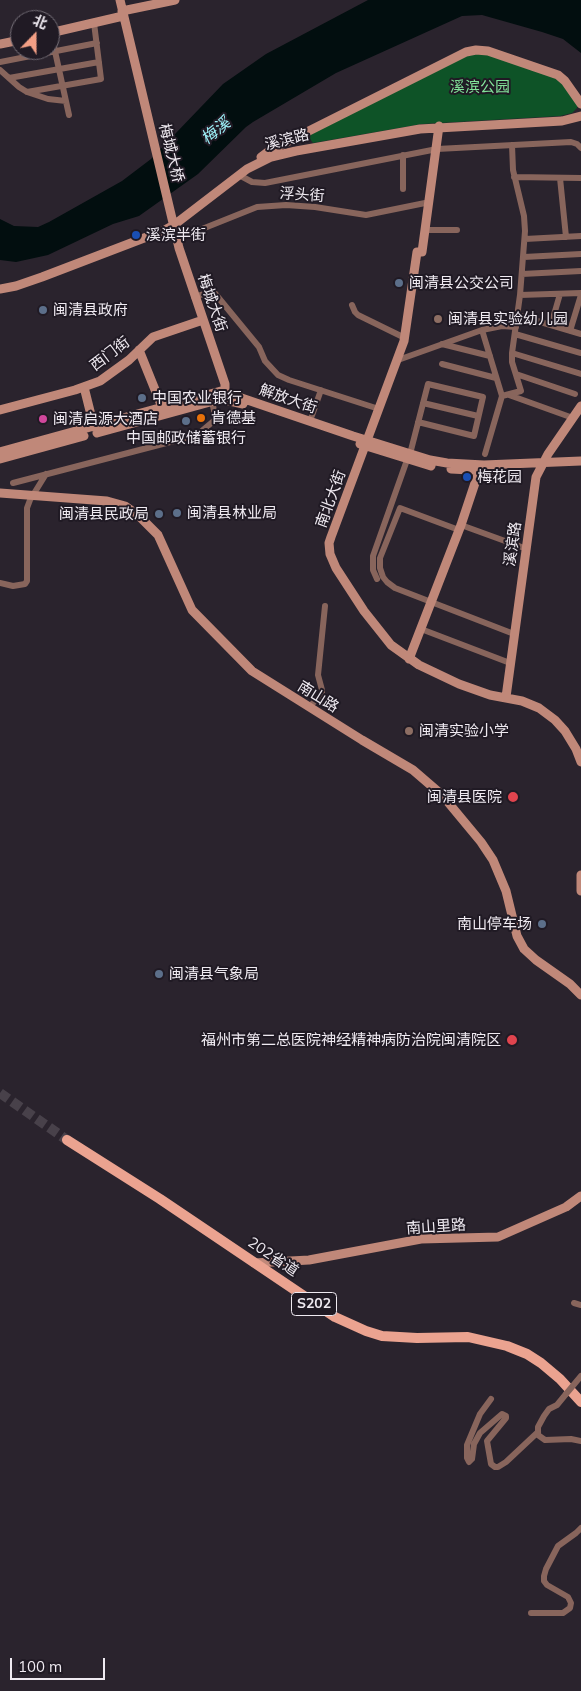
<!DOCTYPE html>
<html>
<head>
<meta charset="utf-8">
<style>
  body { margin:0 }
  #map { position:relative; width:581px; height:1691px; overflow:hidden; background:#2a232d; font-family:Mulish,"Noto Sans SC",sans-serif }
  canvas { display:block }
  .north { position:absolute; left:10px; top:10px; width:50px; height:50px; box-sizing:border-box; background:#201a24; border:1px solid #736d76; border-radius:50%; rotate:22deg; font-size:14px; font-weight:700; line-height:20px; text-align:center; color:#efeaf1 }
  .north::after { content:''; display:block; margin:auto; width:18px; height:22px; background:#f39f85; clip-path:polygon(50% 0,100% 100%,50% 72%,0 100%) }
  .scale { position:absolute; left:10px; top:1658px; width:95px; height:22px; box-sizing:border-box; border:2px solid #efeaf1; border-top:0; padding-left:6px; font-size:15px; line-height:18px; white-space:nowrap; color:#efeaf1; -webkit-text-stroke:4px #201a24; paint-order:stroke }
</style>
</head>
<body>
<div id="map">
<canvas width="581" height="1691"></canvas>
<div class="north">北</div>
<div class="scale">100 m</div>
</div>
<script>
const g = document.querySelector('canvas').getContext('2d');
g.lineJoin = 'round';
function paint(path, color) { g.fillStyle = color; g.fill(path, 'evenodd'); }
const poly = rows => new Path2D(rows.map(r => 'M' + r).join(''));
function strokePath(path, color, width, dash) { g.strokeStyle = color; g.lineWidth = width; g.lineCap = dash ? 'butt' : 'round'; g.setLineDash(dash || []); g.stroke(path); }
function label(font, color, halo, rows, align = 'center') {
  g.font = font + ' Mulish,"Noto Sans SC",sans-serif'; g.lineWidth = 4; g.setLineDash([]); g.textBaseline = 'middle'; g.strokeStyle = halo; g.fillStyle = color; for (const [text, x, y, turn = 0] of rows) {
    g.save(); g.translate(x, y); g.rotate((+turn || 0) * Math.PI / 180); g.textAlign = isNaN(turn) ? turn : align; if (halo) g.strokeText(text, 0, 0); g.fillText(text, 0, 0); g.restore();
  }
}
paint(poly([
  [482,52,561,80,578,105,577,108,572,113,560,116,422,124,313,143,310,139,311,133,468,55]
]), '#0e5327');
paint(poly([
  [368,0,581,0,581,53,563,39,542,32,482,15,462,16,336,73,253,122,246,127,198,174,139,216,113,224,48,255,16,262,0,260,0,219,14,226,38,227,49,222,122,181,151,159,223,84,266,54]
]), '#020e0f');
strokePath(poly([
  [0,1093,67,1140]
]), '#48414a', 10, [10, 5]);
strokePath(poly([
  [51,33,69,115],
  [0,62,97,43],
  [0,70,19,87,27,92,48,99,66,101],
  [9,78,99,62],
  [27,92,101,79,94,23],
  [403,155,403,189],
  [239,175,252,182,265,183,437,149,571,142,577,144,581,148],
  [514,177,581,178],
  [560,178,566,237],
  [425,230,457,230],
  [177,239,257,207,286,205,315,207,366,215,430,202],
  [525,239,581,236],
  [524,257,581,254],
  [522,274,581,271],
  [520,295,581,293],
  [194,297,213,291,259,347,265,361,278,375,289,380,379,409],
  [352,305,355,312,358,315,405,338],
  [517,315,581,334],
  [551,325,560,294],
  [482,330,502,396],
  [570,331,581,295],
  [515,334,581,353],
  [442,344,490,356],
  [512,353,581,374],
  [398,360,482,330,502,326,516,327],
  [442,364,496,378],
  [516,374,575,394],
  [509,395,573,418],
  [423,403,478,416],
  [310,421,321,390],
  [410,454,428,384,483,397,474,436,418,422],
  [485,454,502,396,521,391,512,362,512,353,520,295,525,231,524,216,513,170,512,145],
  [13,483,197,435,216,419,213,406],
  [461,525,527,549],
  [459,530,400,508,380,558,380,568,383,577,387,582,395,588,514,634],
  [377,579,373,570,373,556,407,460],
  [0,583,13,586,25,584,27,581,27,508,30,500,46,474],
  [421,629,510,663],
  [309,707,322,694,322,690,318,675,325,606],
  [574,1303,581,1305],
  [566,1394,557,1405,549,1409,544,1416,538,1427,538,1435,545,1440,571,1439,581,1441],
  [491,1399,480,1414,467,1445,467,1458,469,1462,472,1459,474,1444,480,1433,502,1414,506,1416,506,1418,487,1441,491,1464,495,1467,498,1467,506,1462,538,1432],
  [531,1613,563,1613,570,1608,571,1603,568,1597,547,1585,544,1581,544,1576,546,1569,558,1546,576,1533,581,1528]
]), '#88655c', 6);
strokePath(poly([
  [120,0,179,248,225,384,225,398],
  [122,11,175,0],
  [50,33,123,16],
  [0,44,20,40],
  [439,126,422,252,417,252,404,341,331,537,329,543,330,554,336,568,364,611,391,645,419,665,459,684,490,695,522,701,539,708,555,720,565,731,576,749,581,762],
  [261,157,269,151,466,52,476,50,488,51,558,75,565,81,581,104],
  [0,289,16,286,42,277,165,230,174,225,247,169,271,157,296,151,420,129,562,121,581,116],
  [139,350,162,407],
  [84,387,94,427],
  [0,410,75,390,100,381,129,360,153,337,203,320],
  [97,433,221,399,243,404],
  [360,444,431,466],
  [0,452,221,391,353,436,430,460,447,463,484,465,581,461],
  [0,459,84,436],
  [451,469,490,471],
  [0,493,107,501,125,506,139,516,158,535,192,610,252,671,362,740,413,770,442,795,481,842,493,860,506,891,517,936,524,949,536,960,570,984,581,995],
  [409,659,461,525,479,471],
  [506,697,536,477,548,454,581,406],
  [581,875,581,891],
  [254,1263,309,1260,421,1239,498,1237,566,1207,581,1196]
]), '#c08879', 9);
strokePath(poly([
  [67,1140,160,1199,335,1317,366,1331,382,1336,417,1338,468,1337,507,1346,527,1354,541,1363,560,1379,581,1402]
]), '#eba390', 10);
strokePath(poly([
  [566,1394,581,1376]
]), '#88655c', 6);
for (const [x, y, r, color] of [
  [136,235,5,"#1a4fb4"],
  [399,283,5,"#5c6f8a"],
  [43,310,5,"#5c6f8a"],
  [438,319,5,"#8d6e63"],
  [142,398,5,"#5c6f8a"],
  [201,418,5,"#e8710a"],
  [43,419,5,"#d1479c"],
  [186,421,5,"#5c6f8a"],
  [467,477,5,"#1a4fb4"],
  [177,513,5,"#5c6f8a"],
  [159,514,5,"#5c6f8a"],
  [409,731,5,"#8d6e63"],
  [513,797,6,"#e0444e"],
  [542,924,5,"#5c6f8a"],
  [159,974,5,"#5c6f8a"],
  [512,1040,6,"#e0444e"]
]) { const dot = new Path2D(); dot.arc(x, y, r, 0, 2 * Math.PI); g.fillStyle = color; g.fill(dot); strokePath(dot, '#201a24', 2); }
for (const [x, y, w] of [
  [314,1304,45]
]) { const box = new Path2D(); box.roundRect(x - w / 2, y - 11.5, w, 23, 4); g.fillStyle = '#201a24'; g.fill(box); strokePath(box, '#efeaf1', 1); }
label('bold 14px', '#efeaf1', null, [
  ["S202",314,1304]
]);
label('15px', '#83e39a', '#201a24', [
  ["溪滨公园",480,87]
]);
label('15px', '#efeaf1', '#201a24', [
  ["溪滨路",287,140,-14],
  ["梅城大桥",171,153,76],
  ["浮头街",302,195,4],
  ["梅城大街",212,303,71],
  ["西门街",110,354,-37],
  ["解放大街",288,399,19],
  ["南北大街",331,499,-70],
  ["溪滨路",513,544,-82],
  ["南山路",318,697,32],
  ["南山里路",436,1227,-4],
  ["202省道",273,1257,34]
]);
label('15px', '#efeaf1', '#201a24', [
  ["溪滨半街",146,235],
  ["闽清县公交公司",409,283],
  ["闽清县政府",53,310],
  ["闽清县实验幼儿园",448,319],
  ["中国农业银行",152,398],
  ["肯德基",211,418],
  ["闽清启源大酒店",53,419],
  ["中国邮政储蓄银行",186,438,"center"],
  ["梅花园",477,477],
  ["闽清县林业局",187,513],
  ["闽清县民政局",149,514,"right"],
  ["闽清实验小学",419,731],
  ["闽清县医院",502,797,"right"],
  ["南山停车场",532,924,"right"],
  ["闽清县气象局",169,974],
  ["福州市第二总医院神经精神病防治院闽清院区",501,1040,"right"]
], 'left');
label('italic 16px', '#9cf0f7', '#201a24', [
  ["梅溪",216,131,-39]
]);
</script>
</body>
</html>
